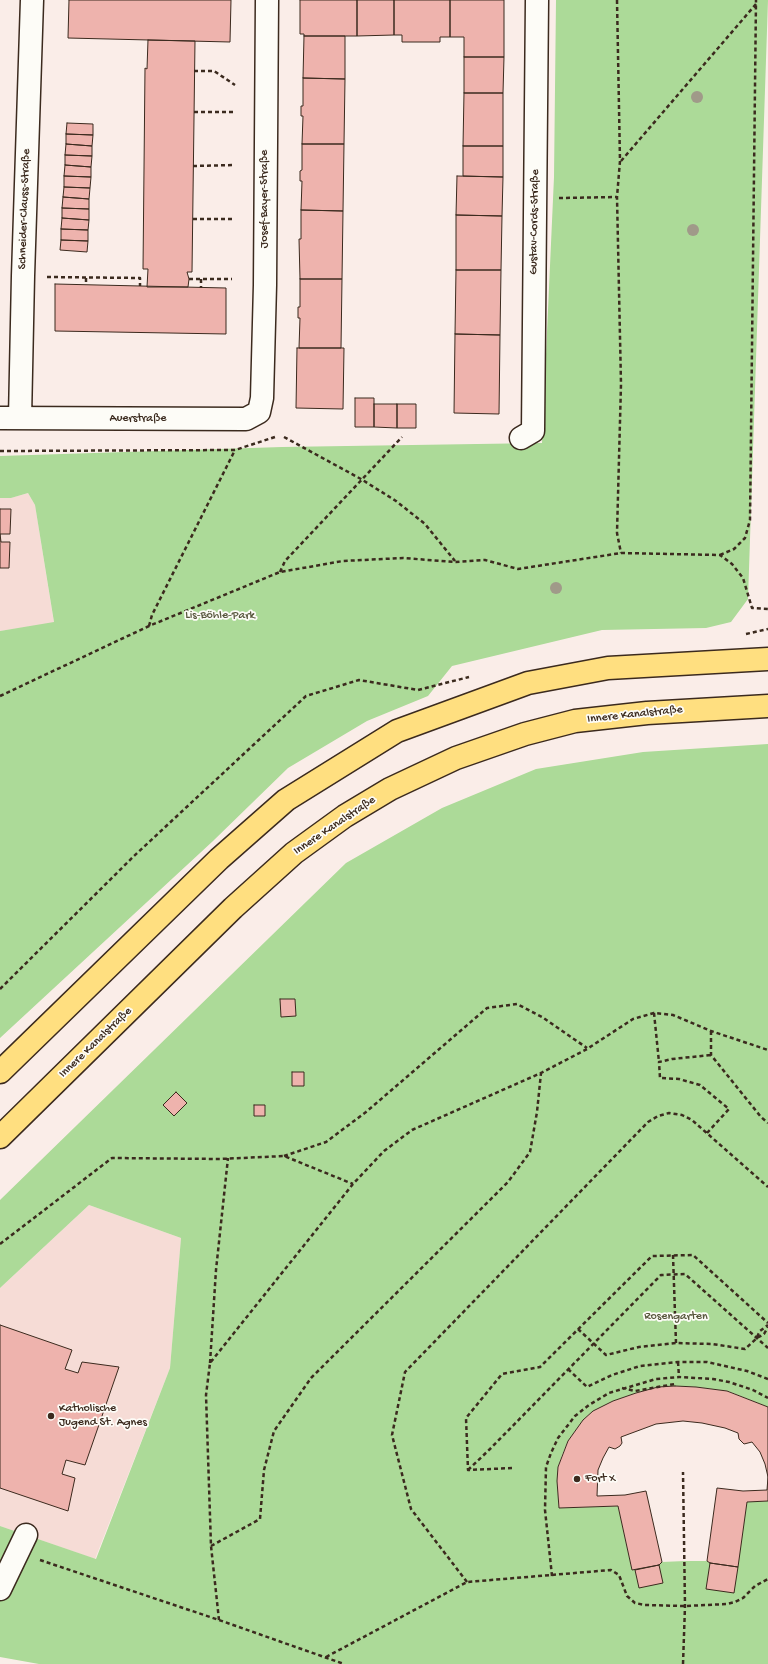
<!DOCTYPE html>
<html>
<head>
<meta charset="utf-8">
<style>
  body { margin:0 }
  canvas { display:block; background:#faede8 }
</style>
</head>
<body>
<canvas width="768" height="1664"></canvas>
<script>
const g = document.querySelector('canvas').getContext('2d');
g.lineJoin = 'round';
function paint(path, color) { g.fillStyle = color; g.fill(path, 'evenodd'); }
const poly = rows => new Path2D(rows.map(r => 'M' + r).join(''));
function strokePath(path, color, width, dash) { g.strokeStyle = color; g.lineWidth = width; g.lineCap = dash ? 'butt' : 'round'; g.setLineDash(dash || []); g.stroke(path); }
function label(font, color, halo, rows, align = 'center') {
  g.font = font + ' "Gochi Hand",sans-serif'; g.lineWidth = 3.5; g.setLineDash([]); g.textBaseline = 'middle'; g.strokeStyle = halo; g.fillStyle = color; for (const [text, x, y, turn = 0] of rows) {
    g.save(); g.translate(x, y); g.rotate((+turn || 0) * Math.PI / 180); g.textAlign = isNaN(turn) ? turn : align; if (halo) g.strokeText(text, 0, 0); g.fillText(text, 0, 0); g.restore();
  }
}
paint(poly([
  [28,493,35,505,54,623,0,631,0,498,11,498],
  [89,1205,181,1238,170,1368,95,1559,0,1526,0,1288]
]), '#f6dcd6');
paint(poly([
  [556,0,768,0,748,599,731,622,706,628,602,630,452,666,428,696,367,721,288,768,213,841,0,1038,0,631,54,622,35,505,28,493,11,498,0,498,0,456,282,447,542,443,554,177],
  [768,744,768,1407,728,1391,696,1387,675,1386,658,1387,636,1393,613,1401,593,1411,583,1420,568,1441,562,1455,558,1467,557,1481,559,1508,618,1506,632,1570,659,1565,662,1562,685,1561,707,1561,710,1563,737,1567,747,1502,768,1501,768,1664,39,1664,0,1657,0,1526,96,1559,170,1368,181,1238,89,1205,0,1288,0,1200,346,863,442,808,536,769,643,752]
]), '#acda98');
const building = poly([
  [69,0,231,0,230,42,68,38,69,0],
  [300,0,357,0,357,36,304,36,304,34,300,34,300,0],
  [357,0,394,0,394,35,357,36,357,0],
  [394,0,450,0,450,37,440,37,440,42,402,42,402,35,394,35,394,0],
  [450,0,504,0,504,57,464,57,464,37,450,37,450,0],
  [304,36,345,36,345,79,303,78,304,36],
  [148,40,195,41,192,272,187,272,189,279,188,287,147,287,148,269,143,269,145,68,147,69,148,40],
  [464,57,504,57,503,93,464,93,464,57],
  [303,78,345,79,344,144,302,144,303,116,301,116,301,106,303,106,303,78],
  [464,93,503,93,503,146,463,146,464,93],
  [67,123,93,124,93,135,66,134,67,123],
  [66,134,93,135,92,146,66,144,66,134],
  [66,144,92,146,92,156,65,155,66,144],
  [302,144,344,144,343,211,301,210,302,181,300,181,300,171,302,170,302,144],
  [463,146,503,146,503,177,463,176,463,146],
  [65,155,92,156,91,167,65,165,65,155],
  [65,165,91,167,91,177,64,176,65,165],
  [64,176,91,177,90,188,64,187,64,176],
  [457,176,503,177,502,216,456,215,457,176],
  [64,187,90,188,89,199,63,197,64,187],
  [63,197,89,199,89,209,62,208,63,197],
  [62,208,89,209,89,220,62,218,62,208],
  [301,210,343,211,342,279,300,279,299,239,301,239,301,210],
  [456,215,502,216,501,270,456,270,456,215],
  [62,218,89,220,88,230,61,229,62,218],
  [61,229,88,230,88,241,61,240,61,229],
  [61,240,88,241,87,252,60,250,61,240],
  [456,270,501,270,500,335,455,334,456,270],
  [300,279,342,279,341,348,299,348,300,318,298,318,298,307,300,307,300,279],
  [55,284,226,288,226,334,55,331,55,284],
  [455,334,500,335,499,414,454,413,455,334],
  [297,348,344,348,343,409,296,408,297,348],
  [355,398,374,398,374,427,355,427,355,398],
  [374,404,397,404,397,428,374,427,374,404],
  [397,404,416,404,416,428,397,428,397,404],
  [0,509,11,509,10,534,0,534,1,542,10,542,9,568,0,568,0,509],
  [280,999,295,999,296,1016,281,1017,280,999],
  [292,1072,304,1072,304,1086,292,1086,292,1072],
  [176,1092,187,1103,174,1116,163,1105,176,1092],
  [254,1105,265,1105,265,1116,254,1116,254,1105],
  [0,1325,72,1350,65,1369,78,1373,82,1362,119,1367,85,1465,66,1460,62,1474,75,1478,68,1511,0,1488,0,1325],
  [675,1386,696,1387,727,1391,768,1407,768,1501,747,1502,738,1567,710,1563,707,1561,717,1488,743,1491,767,1490,768,1477,765,1464,760,1452,752,1442,744,1444,739,1439,738,1433,725,1428,702,1423,683,1421,656,1424,621,1437,622,1443,620,1446,615,1449,609,1447,603,1458,598,1470,597,1496,625,1495,646,1491,662,1562,659,1565,632,1570,618,1506,559,1508,557,1481,558,1467,568,1441,583,1420,593,1411,613,1401,636,1393,658,1387,675,1386],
  [710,1563,738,1567,734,1593,706,1589,710,1563],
  [659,1565,663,1583,639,1588,635,1570,659,1565]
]);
paint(building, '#eeb3ad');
strokePath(building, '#3b2a1e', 1);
const minor = poly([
  [0,418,246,419,259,412,262,398,265,285,267,0],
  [20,418,23,276,32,0],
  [521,438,533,431,537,0],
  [0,1589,26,1535]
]);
const major = poly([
  [0,1072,219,859,286,800,397,731,528,683,608,668,768,659],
  [0,1137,233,908,294,853,345,816,390,789,456,758,525,734,575,721,647,713,768,706]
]);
strokePath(minor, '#3b2a1e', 25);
strokePath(major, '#3b2a1e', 25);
strokePath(poly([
  [617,0,620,161,617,197,621,384,617,533,621,553],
  [194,71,214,71,235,85],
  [194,112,235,112],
  [621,161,756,4],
  [193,166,234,165],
  [559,198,617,197],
  [193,219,233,219],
  [47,277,140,278,140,286],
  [86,278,86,285],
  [189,279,232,279],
  [201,279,201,288],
  [284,437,361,479,396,501,425,524,455,561],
  [0,451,235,450,275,437],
  [720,555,734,549,745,538,750,520,756,0],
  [280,572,285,561,402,437],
  [149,626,152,615,235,450],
  [746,634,768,629],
  [0,696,149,626,280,572,343,561,403,558,455,562,485,560,518,569,621,553,720,555,732,564,743,578,752,608,768,609],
  [0,989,134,856,306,696,359,680,418,690,469,677],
  [654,1013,659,1062],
  [711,1031,711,1055,761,1117,768,1123],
  [707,1133,729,1109,700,1085,679,1079,660,1078,659,1062,672,1059,711,1055],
  [284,1156,326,1142,366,1112,487,1008,517,1004,542,1017,587,1048],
  [0,1244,112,1158,220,1159,284,1156,353,1184],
  [673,1255,676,1343],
  [578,1329,606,1355,639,1347,676,1343,712,1344,745,1349,757,1338,764,1334,768,1327],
  [757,1337,760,1331,768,1325],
  [678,1362,679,1377],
  [210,1363,216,1270,228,1158],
  [568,1369,587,1387,612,1375,640,1366,678,1362,707,1362,747,1371,768,1379],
  [622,1388,635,1391,675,1384],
  [512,1468,468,1470,466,1418,502,1374,540,1367,652,1256,693,1255,768,1323],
  [468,1470,490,1449,661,1275,685,1274,768,1348],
  [211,1546,260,1519,264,1470,274,1431,311,1378,508,1182,530,1152,537,1112,541,1073],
  [40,1560,219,1620,344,1664],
  [552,1576,545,1510,546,1467,551,1453,558,1438,575,1416,589,1405,609,1393,656,1379,679,1377,713,1379,729,1382,753,1390,768,1398],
  [467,1582,411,1509,392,1435,405,1372,648,1122,658,1116,669,1113,682,1115,692,1120,768,1187],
  [219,1620,211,1546,206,1395,210,1363,353,1184,384,1151,412,1130,541,1073,587,1049,633,1019,654,1013,673,1015,711,1031,768,1050],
  [326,1657,467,1582,611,1570,619,1575,627,1596,635,1603,645,1605,685,1606,727,1604,735,1602,743,1598,755,1586,768,1579],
  [683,1664,685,1606,683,1472]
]), '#3b2a1e', 2.5, [4, 3]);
strokePath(minor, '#fdfcf7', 22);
strokePath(major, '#ffdf80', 22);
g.fillStyle = '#a09a89';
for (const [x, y] of [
  [697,97],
  [693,230],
  [556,588]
]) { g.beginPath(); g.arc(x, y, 6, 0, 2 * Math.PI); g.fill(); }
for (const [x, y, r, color] of [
  [51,1416,4,"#3b2a1e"],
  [577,1479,4,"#3b2a1e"]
]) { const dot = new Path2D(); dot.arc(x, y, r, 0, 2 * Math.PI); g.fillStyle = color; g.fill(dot); strokePath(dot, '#fdfcf7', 1.5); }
label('12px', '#3b2a1e', '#fdfcf7', [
  ["Josef-Bayer-Straße",265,199,-90],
  ["Schneider-Clauss-Straße",25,209,-88],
  ["Gustav-Cords-Straße",535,222,-89],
  ["Auerstraße",138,419],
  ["Innere Kanalstraße",635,715,-6],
  ["Innere Kanalstraße",335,826,-34],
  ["Innere Kanalstraße",96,1043,-44]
]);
label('12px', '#57563c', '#fdfcf7', [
  ["Lis-Böhle-Park",220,616],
  ["Rosengarten",676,1317]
]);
label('12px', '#3b2a1e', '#fdfcf7', [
  ["Katholische",59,1409],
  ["Jugend St. Agnes",59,1423],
  ["Fort X",585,1479]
], 'left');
</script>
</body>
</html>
